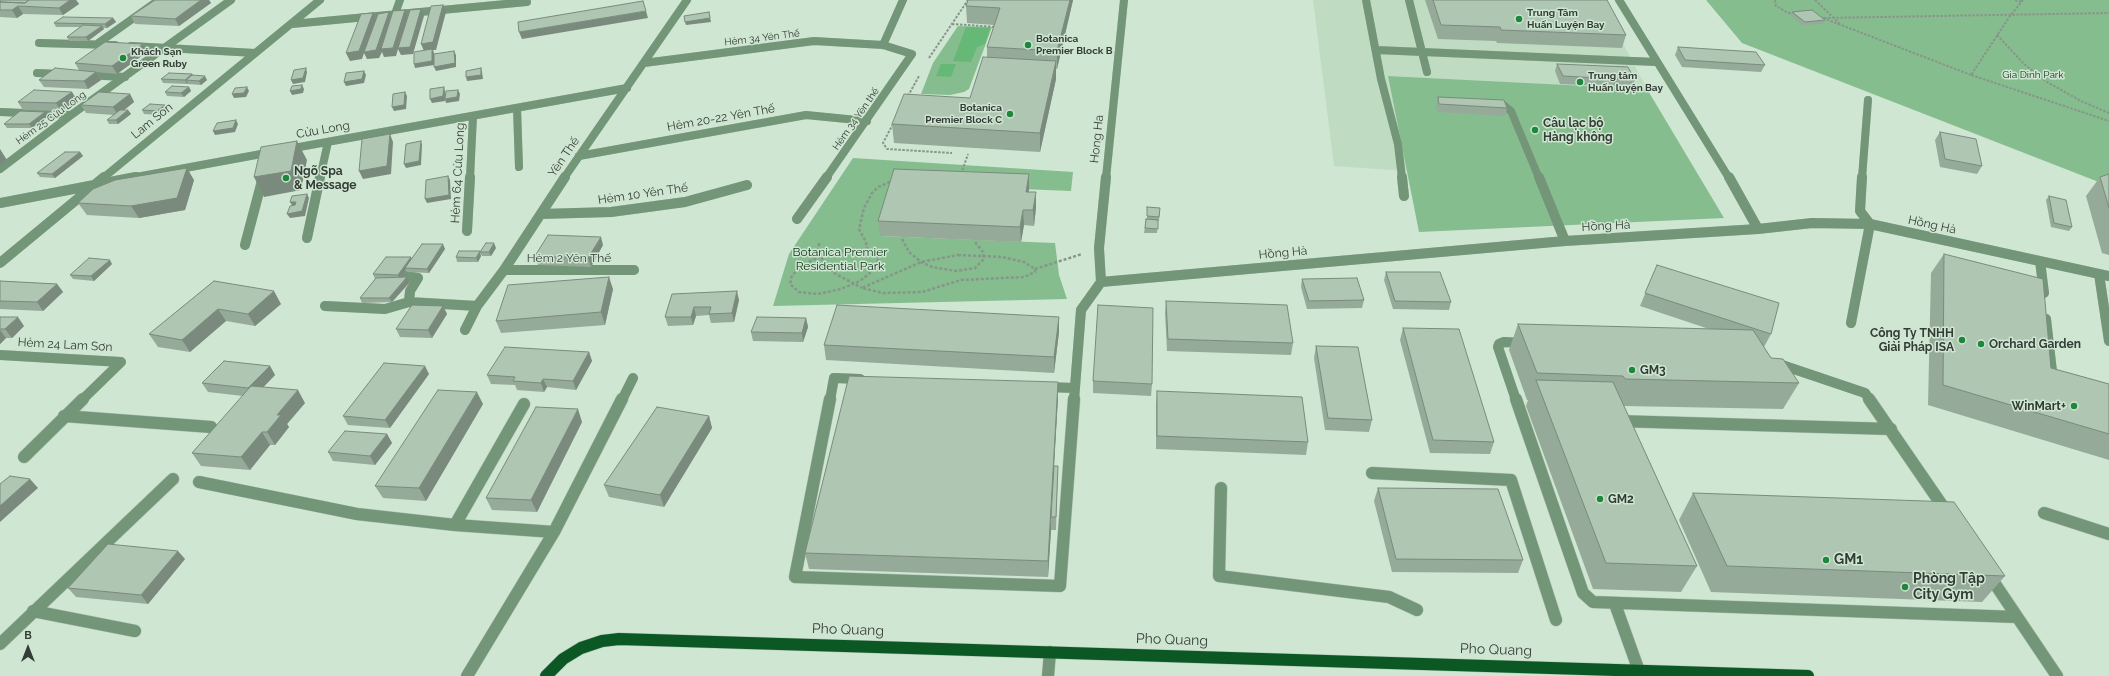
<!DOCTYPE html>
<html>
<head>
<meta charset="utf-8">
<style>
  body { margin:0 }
  #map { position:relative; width:2109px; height:676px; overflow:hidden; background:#cfe6d2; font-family:Raleway,sans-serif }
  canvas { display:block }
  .north { position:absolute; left:8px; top:628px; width:40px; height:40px; -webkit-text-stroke:3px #cfe6d2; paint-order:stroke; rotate:0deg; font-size:11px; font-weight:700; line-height:16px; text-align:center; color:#343d35 }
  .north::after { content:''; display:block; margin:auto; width:14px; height:18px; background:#343d35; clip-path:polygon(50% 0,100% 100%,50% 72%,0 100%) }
</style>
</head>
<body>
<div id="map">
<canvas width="2109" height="676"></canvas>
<div class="north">B</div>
</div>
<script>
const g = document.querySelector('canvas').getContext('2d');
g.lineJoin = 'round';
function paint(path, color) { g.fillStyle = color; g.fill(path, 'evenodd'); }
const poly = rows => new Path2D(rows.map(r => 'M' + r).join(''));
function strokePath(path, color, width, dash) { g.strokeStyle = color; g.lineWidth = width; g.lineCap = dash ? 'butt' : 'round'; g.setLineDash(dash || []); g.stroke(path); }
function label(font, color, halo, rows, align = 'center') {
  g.font = font + ' Raleway,sans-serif'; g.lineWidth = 3; g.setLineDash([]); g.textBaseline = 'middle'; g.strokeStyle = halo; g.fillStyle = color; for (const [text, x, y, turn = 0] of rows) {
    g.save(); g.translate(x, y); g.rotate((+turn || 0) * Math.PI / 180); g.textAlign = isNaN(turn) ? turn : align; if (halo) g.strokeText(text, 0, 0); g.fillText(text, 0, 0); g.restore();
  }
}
paint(poly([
  [1313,0,1600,0,1647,89,1388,76,1407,171,1334,166]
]), '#bfdcc2');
paint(poly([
  [1706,0,2109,0,2109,186,1742,43],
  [958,26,992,27,969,89,964,92,950,95,921,94,933,63],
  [1388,76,1647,89,1724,218,1419,232],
  [853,158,1073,172,1071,191,896,184,880,236,1055,243,1059,275,1067,299,773,306,789,254]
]), '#86bd8e');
paint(poly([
  [966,27,990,28,985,44,977,47,971,62,953,61],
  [941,64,956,64,951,77,936,76]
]), '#65b875');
const minorFar2 = poly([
  [1366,0,1381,79,1398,144,1402,178],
  [1409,0,1427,72],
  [1619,0,1729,178],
  [395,14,400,0],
  [292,24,527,2],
  [39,43,115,45],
  [97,44,159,0],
  [883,45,903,0],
  [131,46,255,53],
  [1376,50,1656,62],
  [644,63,814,41,883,45,912,54,826,178],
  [37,73,61,74],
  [85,75,125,77],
  [1495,104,1502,104,1511,111,1539,178],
  [517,108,519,167],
  [0,112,71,115],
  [288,149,627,88],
  [579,156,806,115,867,121],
  [0,169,71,115,231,0],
  [103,178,320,0],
  [131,178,272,152],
  [262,178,263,176],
  [320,178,328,142],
  [470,178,473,116],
  [564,178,687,0],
  [1106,178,1124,0],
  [1862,178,1868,100]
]);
const minorFar1 = poly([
  [1402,177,1404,196],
  [1539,177,1565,241],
  [1729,177,1758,229],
  [0,203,136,177],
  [541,214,611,212,685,202,747,185],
  [797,219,827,177],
  [467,231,470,177],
  [307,238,320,177],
  [245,245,263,177],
  [2040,261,2044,293],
  [0,263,104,177],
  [504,270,634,270],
  [2099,274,2109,341],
  [406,276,418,278,410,291,409,302],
  [1101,282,1565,241,1758,229,1812,223,1870,224,2109,276],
  [1101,282,1099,248,1106,177],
  [325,306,385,309,409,302,477,306],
  [2046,319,2053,380],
  [1851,323,1870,224,1860,211,1862,177],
  [465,330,477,306,504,270,565,177],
  [0,355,121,362,82,400],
  [1776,363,1865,393,1870,400],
  [1046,387,1075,388],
  [622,400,633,378],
  [830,400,834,378,860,379],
  [1074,400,1081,310,1101,282],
  [1516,400,1498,347,1499,344,1504,342,1524,343]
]);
const minor = poly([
  [830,399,795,577,1060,586,1074,399],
  [1516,399,1583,593,1593,602,2017,617],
  [1869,399,1946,511],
  [64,416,211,427],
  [1617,421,1891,429],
  [24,457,83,399],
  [1372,473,1511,480,1556,620],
  [199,482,357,514,455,525,554,532,467,676],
  [1221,488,1219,576,1389,597,1417,610],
  [2044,513,2109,534],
  [455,525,524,404],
  [554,532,622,399],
  [1989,575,2057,676],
  [1615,604,1639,671],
  [33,611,135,631],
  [0,644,173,479],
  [1048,676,1050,652]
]);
const major = poly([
  [546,676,563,659,581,648,602,641,619,639,1808,676]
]);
strokePath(minorFar2, '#b0c4b3', 8);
strokePath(minorFar1, '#b0c4b3', 10);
strokePath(minor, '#b0c4b3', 13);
strokePath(major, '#b0c4b3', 13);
strokePath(poly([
  [1775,0,1776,6,1788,13,1794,13],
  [1815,0,1840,24],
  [2015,0,2022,2],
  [2023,0,2010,16,1971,75,2109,121],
  [952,24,996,27],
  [1997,35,2024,64,2047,82,2081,101,2109,113],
  [929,58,968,0],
  [1971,75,1823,18,2109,13],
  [908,96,919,76],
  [893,124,883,143,887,149,952,153],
  [961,174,968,154]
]), '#869688', 2, [2.5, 1.5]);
strokePath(poly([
  [902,239,909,252,921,262,932,267,956,271,975,268,983,260,983,252,975,242],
  [819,243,819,250,824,264,834,273,862,288],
  [852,249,867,250,877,256,878,260,872,271,860,281,841,289,818,294,799,292,790,284,792,275,808,262,827,254,852,249],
  [867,250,866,242,859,229,864,208,872,193,878,187,892,181],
  [958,255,1002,257,1024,262,1035,269,1035,272,1024,277,961,280,922,292,883,293,862,288,921,262,958,255],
  [1035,269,1082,254]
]), '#869688', 2.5, [3, 2]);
strokePath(minorFar2, '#749678', 8);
strokePath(minorFar1, '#749678', 10);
strokePath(minor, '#749678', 12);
strokePath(major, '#0c5824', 12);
paint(poly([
  [0,0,76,0,79,4,63,15,23,14,17,18,0,17],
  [155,0,209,0,211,3,179,26,135,24,131,16],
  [968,0,1073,0,1057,69,1056,69,1056,79,1040,152,894,143,892,124,970,98,987,57,987,47,994,25,967,23,966,6],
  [1425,0,1607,0,1626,35,1622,48,1497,43,1496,41,1438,39],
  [1792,12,1825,20,1823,24,1803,25,1790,15],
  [113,18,116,22,107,28,103,28,104,29,88,41,69,41,67,37,80,27,56,27,54,23],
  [143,44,147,52,117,74,96,72,101,80,88,89,44,87,39,80,79,70,75,63],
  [1678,47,1765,65,1761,72,1682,67,1675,55],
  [1557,64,1635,80,1632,87,1560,84,1555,71],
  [192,74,193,75,207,80,201,85,188,84,188,83,187,84,163,83,161,79],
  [189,87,191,91,184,97,167,96,165,92],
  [72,92,77,100,61,111,23,110,18,102],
  [130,94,134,102,124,110,128,110,131,114,118,124,109,124,107,120,114,115,86,113,81,105],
  [1438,97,1507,108,1505,116,1437,112,1436,105],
  [167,109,159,115,144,114,142,110],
  [48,116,32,128,7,128,4,124],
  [1940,132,1982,166,1977,174,1940,167,1935,140],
  [80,152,83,156,55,178,40,177,37,173],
  [1029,174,1029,192,1036,207,1034,226,1024,225,1021,242,880,236,878,221],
  [2109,174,2109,255,2102,253,2086,196,2100,177],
  [194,180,185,210,139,218,87,215,78,203],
  [2049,196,2072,227,2069,231,2051,227,2046,200],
  [1147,207,1160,208,1159,221,1158,221,1157,233,1144,233,1146,219,1147,219],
  [603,245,591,267,538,265,535,256],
  [496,248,491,256,482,256,480,252],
  [445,249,429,273,407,272,406,270,401,277,407,277,410,282,392,302,362,303,360,298,375,279,373,274,412,259],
  [1944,254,2051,368,2109,384,2109,460,1928,405,1931,273],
  [481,256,478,262,457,262,456,257],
  [112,264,94,281,73,279,70,275],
  [1657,265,1771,334,1764,347,1771,358,1799,383,1783,409,1624,406,1697,566,1681,592,1593,589,1526,406,1528,400,1527,400,1509,350,1518,324,1709,329,1640,306],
  [1386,272,1451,302,1449,310,1393,309,1384,280],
  [1302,279,1364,300,1362,308,1307,309,1301,287],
  [0,281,57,284,63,292,43,311,0,309],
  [214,281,281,304,255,326,226,321,190,352,158,347,149,334],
  [613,289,605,325,501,333,496,321],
  [672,294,739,300,734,322,711,323,709,315,696,316,693,325,668,326,665,317],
  [1166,301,1293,343,1291,355,1167,351,1165,313],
  [443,306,447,314,432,338,400,337,396,329],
  [0,317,24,326,12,338,6,338,0,344],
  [1059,317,1059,332,1054,373,826,360,824,345],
  [806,318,808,327,803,342,753,341,751,332],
  [1403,328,1494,442,1490,454,1430,453,1400,340],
  [1316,346,1372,420,1369,432,1325,430,1314,358],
  [589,352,592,361,576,390,547,387,544,392,517,390,515,385,491,384,487,375],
  [270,366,275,375,263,387,305,403,287,424,289,427,275,445,270,445,250,470,201,466,192,453,243,396,208,392,202,383],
  [429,374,390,428,348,425,343,416],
  [1093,381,1152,384,1151,396,1093,393],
  [1157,391,1308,442,1306,455,1156,449,1156,404],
  [1058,398,1054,466,1058,466,1056,530,1051,530,1048,577,809,569,805,553],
  [483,404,426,501,383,498,375,486],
  [709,416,712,428,664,507,609,497,604,485],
  [582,422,537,512,492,510,486,498],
  [387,434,392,443,375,465,333,461,328,452],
  [1378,488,1523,560,1518,573,1392,572,1374,501],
  [1693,493,2005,576,1982,602,1711,592,1679,520],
  [185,559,148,604,76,597,68,588]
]), '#96aa99');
paint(poly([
  [70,0,76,0,79,4,63,15,59,8],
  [201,0,209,0,211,3,179,26,175,19],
  [1070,0,1073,0,1057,69,1057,51],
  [443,5,446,12,436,50,433,50,434,53,434,65,415,68,414,64,424,51,421,44],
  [18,6,23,14,17,18,12,10],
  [421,9,424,16,413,54,401,55,398,49,396,56,384,57,382,52,379,58,367,59,364,53,362,59,350,61,346,53,373,13,376,21,389,12,392,20,405,10,408,18],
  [646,11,648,18,522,39,519,32],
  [709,12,711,22,686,25,685,22],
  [113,18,116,22,107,28,105,24],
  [102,26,104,29,88,41,86,37],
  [143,44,147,52,117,74,112,66],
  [454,51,456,55,456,67,436,71,434,67],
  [1056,61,1056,79,1040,152,1040,133],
  [306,68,307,72,305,82,293,84,291,80],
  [481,68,482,72,483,79,467,81,466,77],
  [364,71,366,75,364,83,346,86,344,82],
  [96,72,101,80,88,89,84,81],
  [192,74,194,78,186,80,188,83,187,84,185,80],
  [205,76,207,80,201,85,199,81],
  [302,85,304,89,303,93,292,95,290,91],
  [189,87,191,91,184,97,181,93],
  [247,87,249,91,246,97,234,98,232,94],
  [444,87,445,91,445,99,458,90,460,94,459,101,446,103,445,99,445,101,432,103,430,99],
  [72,92,77,100,61,111,56,103],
  [405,92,407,96,406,109,394,111,392,107],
  [130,94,134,102,118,115,113,107],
  [165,105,167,109,159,115,157,111],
  [128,110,131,114,118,124,116,120],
  [45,112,48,116,32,128,29,124],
  [236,120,238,124,235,132,215,135,213,131],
  [390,134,393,142,391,174,363,179,359,171],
  [297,141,307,160,301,190,264,197,254,177],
  [421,141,422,145,421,165,406,168,404,164],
  [0,149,7,160,0,166],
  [80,152,83,156,55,178,52,174],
  [187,168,194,180,185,210,139,218,131,206],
  [1029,174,1029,189,1027,207,1026,192],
  [448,176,450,180,451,199,427,203,425,199],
  [1036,192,1036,207,1034,226,1033,210],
  [307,194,309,198,305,216,290,218,287,214],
  [290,202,296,202,298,206,293,207],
  [1023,210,1024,225,1021,242,1020,227],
  [601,237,603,245,591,267,588,258],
  [494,243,496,248,491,256,489,252],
  [443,244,445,249,429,273,427,269],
  [480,251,481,256,478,262,476,258],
  [411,257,413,261,405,268,406,270,400,279,398,275],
  [110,260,112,264,94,281,91,276],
  [407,277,410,282,392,302,389,298],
  [609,277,613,289,605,325,601,312],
  [57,284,63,292,43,311,37,302],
  [274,291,281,304,255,326,248,314],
  [737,291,739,300,734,322,732,313],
  [443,306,447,314,432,338,428,330],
  [694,307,696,316,693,325,691,317],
  [218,309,226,321,190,352,182,340],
  [18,317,24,326,12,338,5,329],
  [1059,317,1059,332,1054,373,1054,357],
  [806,318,808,327,803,342,802,333],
  [0,330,6,338,0,344],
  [589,352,592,361,576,390,573,381],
  [270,366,275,375,254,397,248,388],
  [425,366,429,374,390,428,385,420],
  [543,379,547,387,544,392,541,383],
  [1058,382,1058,398,1051,517,1051,530,1048,577,1048,561],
  [298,390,305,403,287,424,289,427,275,445,267,432,277,415],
  [477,392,483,404,426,501,419,488],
  [578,409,582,422,537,512,531,500],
  [709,416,712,428,664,507,660,495],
  [262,432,270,445,250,470,241,457],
  [387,434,392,443,375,465,370,456],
  [30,479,38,488,0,522,0,506],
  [178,551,185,559,148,604,141,595]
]), '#7a8b7d');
const building = poly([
  [0,0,29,0,25,3,0,2,0,0],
  [29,0,70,0,59,8,18,6,12,10,0,10,0,2,25,3,29,0],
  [155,0,201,0,175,19,131,16,155,0],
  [968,0,1070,0,1057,51,987,47,1000,8,966,6,968,0],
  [1433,0,1607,0,1626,35,1501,30,1500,27,1441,25,1433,0],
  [643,1,646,11,519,32,518,22,643,1],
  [443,5,433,42,421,44,431,6,443,5],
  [421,9,410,47,398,48,410,10,421,9],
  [405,10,393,48,381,49,393,11,405,10],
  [1812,10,1825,20,1805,22,1792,12,1812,10],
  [389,12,376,50,364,52,378,14,389,12],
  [709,12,710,18,685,22,684,16,709,12],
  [373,13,359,51,346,53,361,14,373,13],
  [63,17,113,18,105,24,54,23,63,17],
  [83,25,102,26,86,37,67,37,83,25],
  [105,42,143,44,112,66,75,63,105,42],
  [1678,47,1756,52,1765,65,1685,60,1678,47],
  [432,49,432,61,414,64,414,52,432,49],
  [454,51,455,63,434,67,434,54,454,51],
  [983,57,1056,61,1040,133,892,124,904,94,970,98,983,57],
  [1557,64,1628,67,1635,80,1563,76,1557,64],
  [55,68,96,72,84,81,39,80,55,68],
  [306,68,303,78,291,80,294,70,306,68],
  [481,68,481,75,466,77,466,71,481,68],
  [364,71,362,79,344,82,346,73,364,71],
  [169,73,192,74,185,80,161,79,169,73],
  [192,75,205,76,199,81,186,80,192,75],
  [302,85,301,89,290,91,292,86,302,85],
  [172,86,189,87,181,93,165,92,172,86],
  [247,87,244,93,232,94,235,88,247,87],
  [444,87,443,96,430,99,430,89,444,87],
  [34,90,72,92,56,103,18,102,34,90],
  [458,90,457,97,445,99,446,91,458,90],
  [99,92,130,94,113,107,81,105,99,92],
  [405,92,404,105,392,107,393,94,405,92],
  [1438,97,1504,100,1507,108,1439,104,1438,97],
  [150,104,165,105,157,111,142,110,150,104],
  [120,110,128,110,116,120,107,120,120,110],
  [20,111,45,112,29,124,4,124,20,111],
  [236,120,233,128,213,131,217,123,236,120],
  [1940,132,1976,139,1982,166,1945,159,1940,132],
  [390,134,387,166,359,171,362,139,390,134],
  [297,141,291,171,254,177,261,147,297,141],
  [421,141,419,161,404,164,406,144,421,141],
  [65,152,80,152,52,174,37,173,65,152],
  [187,168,177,198,131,206,78,203,93,189,115,180,187,168],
  [894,169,1029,174,1026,192,1036,192,1033,210,1023,210,1020,227,878,221,894,169],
  [2109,174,2109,208,2100,177,2109,174],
  [448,176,449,195,425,199,426,180,448,176],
  [307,194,302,211,287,214,290,206,295,205,296,202,290,202,292,196,307,194],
  [2049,196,2066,200,2072,227,2054,223,2049,196],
  [1147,207,1160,208,1159,217,1147,216,1147,207],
  [1146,219,1158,220,1158,229,1145,228,1146,219],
  [548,235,601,237,588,258,535,256,548,235],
  [486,243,494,243,489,252,480,252,486,243],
  [422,244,443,244,427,269,405,268,422,244],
  [459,251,480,251,476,258,456,257,459,251],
  [1944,254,2043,279,2051,368,2109,384,2109,434,1943,385,1944,254],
  [386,257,411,257,398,275,373,274,386,257],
  [89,258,110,260,91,276,70,275,89,258],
  [1657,265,1779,303,1771,334,1645,293,1657,265],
  [1386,272,1440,272,1451,302,1395,301,1386,272],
  [407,277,389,298,360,298,376,278,407,277],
  [609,277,601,312,496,321,508,285,609,277],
  [1357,278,1364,300,1309,301,1302,279,1357,278],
  [0,281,57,284,37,302,0,301,0,281],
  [214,281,274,291,248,314,218,309,182,340,149,334,214,281],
  [737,291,732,313,709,314,711,307,694,307,691,317,665,317,672,294,737,291],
  [1166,301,1287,305,1293,343,1168,339,1166,301],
  [412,305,443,306,428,330,396,329,412,305],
  [837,305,1059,317,1054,357,824,345,837,305],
  [1098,305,1153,308,1152,384,1093,381,1098,305],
  [0,317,18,317,5,329,0,329,0,317],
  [757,317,806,318,802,333,751,332,757,317],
  [1518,324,1753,330,1771,358,1783,359,1799,383,1625,379,1623,376,1537,373,1518,324],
  [1403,328,1459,329,1494,442,1433,440,1403,328],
  [1316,346,1358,347,1372,420,1328,418,1316,346],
  [505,347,589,352,573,381,543,379,541,383,513,381,515,377,487,375,505,347],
  [224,361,270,366,248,388,202,383,224,361],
  [384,363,425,366,385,420,343,416,384,363],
  [849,376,1058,382,1048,561,805,553,849,376],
  [1536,380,1613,382,1697,566,1606,563,1536,380],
  [251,386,298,390,277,415,281,415,267,432,262,432,241,457,192,453,251,386],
  [438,390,477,392,419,488,375,486,438,390],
  [1157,391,1302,397,1308,442,1157,436,1157,391],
  [536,407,578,409,531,500,486,498,536,407],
  [657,407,709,416,660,495,604,485,657,407],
  [345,431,387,434,370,456,328,452,345,431],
  [1054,466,1058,466,1056,517,1051,517,1054,466],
  [10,476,30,479,0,506,0,484,10,476],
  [1378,488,1498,489,1523,560,1396,559,1378,488],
  [1693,493,1954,502,2005,576,1727,566,1693,493],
  [108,544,178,551,141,595,68,588,108,544]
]);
paint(building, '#afc6b2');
strokePath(building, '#7a8b7d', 1);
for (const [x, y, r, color] of [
  [1519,19,4,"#1e873d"],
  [1028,45,4,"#1e873d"],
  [123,58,4,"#1e873d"],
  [1580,82,4,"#1e873d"],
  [1010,114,4,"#1e873d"],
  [1535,130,4,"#1e873d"],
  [286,178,4,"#1e873d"],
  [1962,340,4,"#1e873d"],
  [1981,344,4,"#1e873d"],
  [1632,370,4,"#1e873d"],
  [2074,406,4,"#1e873d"],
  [1600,499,4,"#1e873d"],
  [1826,560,4,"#1e873d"],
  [1905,587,4,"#1e873d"]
]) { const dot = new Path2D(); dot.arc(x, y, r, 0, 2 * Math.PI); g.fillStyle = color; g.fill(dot); strokePath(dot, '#cfe6d2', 1.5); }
label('bold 10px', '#343d35', '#cfe6d2', [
  ["Trung Tâm",1527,13],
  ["Huấn Luyện Bay",1527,25],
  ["Botanica",1036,39],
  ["Premier Block B",1036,51],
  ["Khách Sạn",131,52],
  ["Green Ruby",131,64],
  ["Trung tâm",1588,76],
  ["Huấn luyện Bay",1588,88],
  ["Botanica",1002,108,"right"],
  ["Premier Block C",1002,120,"right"]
], 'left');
label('10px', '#343d35', '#cfe6d2', [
  ["Hẻm 34 Yên Thế",762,38,-7],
  ["Hẻm 25 Cửu Long",51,118,-36],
  ["Hẻm 34 Yên thế",856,119,-55]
]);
label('10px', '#0f3217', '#cfe6d2', [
  ["Gia Dinh Park",2033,75]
]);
label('12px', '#343d35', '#cfe6d2', [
  ["Hẻm 20-22 Yên Thế",721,118,-10],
  ["Lam Son",152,121,-39],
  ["Cửu Long",323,130,-10],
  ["Hong Ha",1097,139,-84],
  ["Yên Thế",564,157,-56],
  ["Hẻm 64 Cửu Long",458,173,-87],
  ["Hẻm 10 Yên Thế",643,194,-8],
  ["Hồng Hà",1932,225,12],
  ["Hồng Hà",1606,226,-3],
  ["Hồng Hà",1283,253,-5],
  ["Hẻm 2 Yên Thế",569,258],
  ["Hẻm 24 Lam Sơn",65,345,3]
]);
label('bold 12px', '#343d35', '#cfe6d2', [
  ["Câu lạc bộ",1543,123],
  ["Hàng không",1543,137],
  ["Ngõ Spa",294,171],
  ["& Message",294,185],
  ["Công Ty TNHH",1954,333,"right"],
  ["Giải Pháp ISA",1954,347,"right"],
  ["Orchard Garden",1989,344],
  ["GM3",1640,370],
  ["WinMart+",2066,406,"right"],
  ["GM2",1608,499]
], 'left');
label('12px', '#0f3217', '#cfe6d2', [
  ["Botanica Premier",840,252],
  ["Residential Park",840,266]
]);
label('bold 14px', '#343d35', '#cfe6d2', [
  ["GM1",1834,560],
  ["Phòng Tập",1913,579],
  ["City Gym",1913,595]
], 'left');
label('14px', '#343d35', '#cfe6d2', [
  ["Pho Quang",848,630,2],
  ["Pho Quang",1172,640,2],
  ["Pho Quang",1496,650,2]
]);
</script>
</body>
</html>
